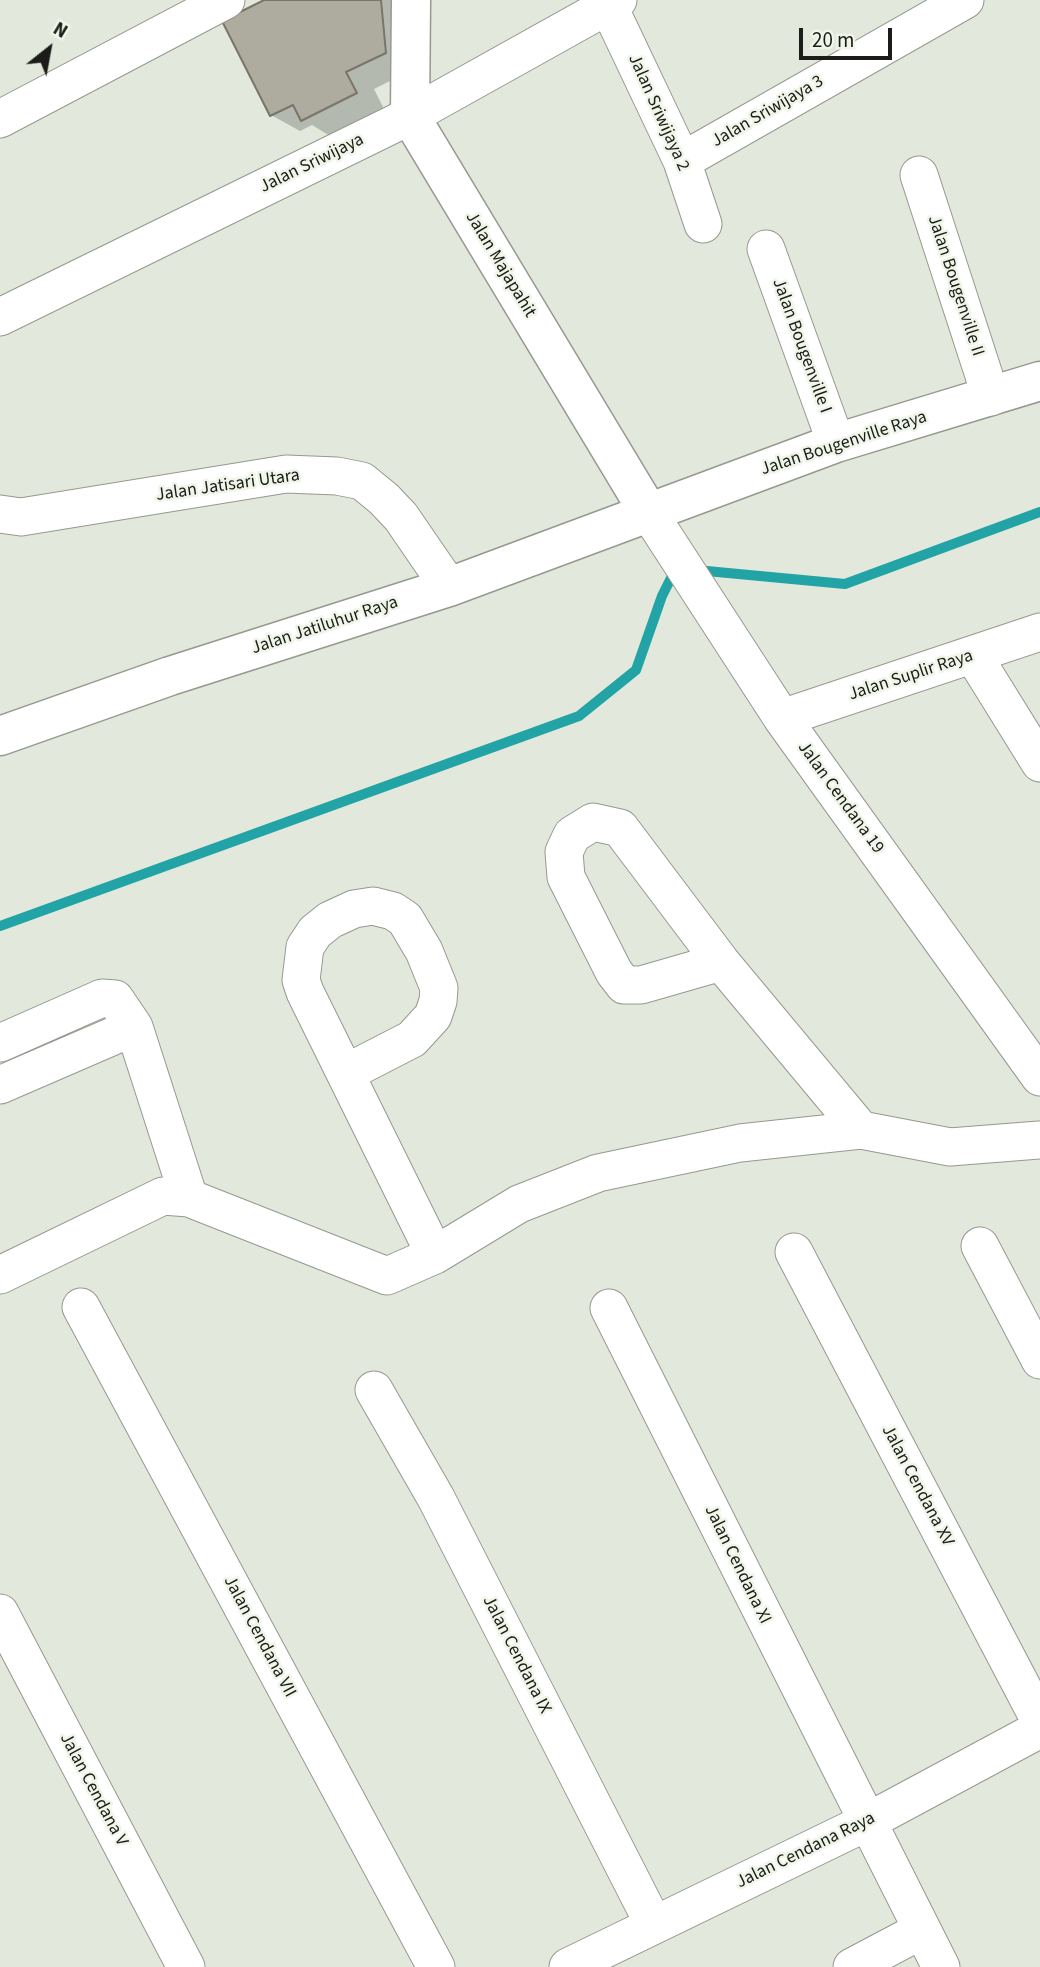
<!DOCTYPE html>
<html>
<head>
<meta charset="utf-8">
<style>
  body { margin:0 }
  #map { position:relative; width:1040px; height:1967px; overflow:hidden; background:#e2e8dc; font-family:"Source Sans 3",sans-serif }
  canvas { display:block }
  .north { position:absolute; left:14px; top:14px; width:70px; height:70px; -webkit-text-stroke:5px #f0f5e9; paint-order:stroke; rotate:31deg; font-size:19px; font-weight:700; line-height:28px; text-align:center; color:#1b1c18 }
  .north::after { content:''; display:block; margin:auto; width:24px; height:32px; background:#1b1c18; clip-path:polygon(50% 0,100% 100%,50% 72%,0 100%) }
  .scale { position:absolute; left:799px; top:28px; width:93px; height:32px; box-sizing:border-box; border:4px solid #1b1c18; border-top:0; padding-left:9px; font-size:21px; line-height:24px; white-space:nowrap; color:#1b1c18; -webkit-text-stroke:5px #f0f5e9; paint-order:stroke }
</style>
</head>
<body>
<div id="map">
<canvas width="1040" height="1967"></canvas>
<div class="north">N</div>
<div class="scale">20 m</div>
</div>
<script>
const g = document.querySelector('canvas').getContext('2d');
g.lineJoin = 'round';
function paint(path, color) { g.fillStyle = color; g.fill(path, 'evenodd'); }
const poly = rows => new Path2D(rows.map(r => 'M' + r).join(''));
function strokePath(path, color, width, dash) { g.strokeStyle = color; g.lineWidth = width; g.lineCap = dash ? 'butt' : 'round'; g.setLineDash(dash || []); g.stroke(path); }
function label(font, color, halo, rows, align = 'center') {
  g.font = font + ' "Source Sans 3",sans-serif'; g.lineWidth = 5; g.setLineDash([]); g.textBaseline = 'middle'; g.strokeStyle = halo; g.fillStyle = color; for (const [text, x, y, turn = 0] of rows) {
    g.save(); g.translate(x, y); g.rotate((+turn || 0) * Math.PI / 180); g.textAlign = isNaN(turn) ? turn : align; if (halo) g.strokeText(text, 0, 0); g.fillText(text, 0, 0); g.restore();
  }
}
paint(poly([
  [268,0,407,0,414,69,374,89,384,109,330,136,312,125,300,131,271,115]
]), '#0003');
strokePath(poly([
  [696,570,845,584,1040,512],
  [0,926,579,716,636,670,662,596,672,576,679,573]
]), '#22a3a5', 10);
const building = poly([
  [264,0,381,0,386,53,346,72,357,93,301,121,293,105,270,116,222,21,264,0]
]);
paint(building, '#aeab9f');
strokePath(building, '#79756b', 2);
const street = poly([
  [608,5,682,161,703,224],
  [0,119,226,0],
  [682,161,965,0],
  [919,175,991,397],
  [766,249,836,443],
  [0,317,410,116,618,0],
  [649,513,782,718,1040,1077],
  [0,514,21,517,286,474,337,476,362,481,384,499,401,517,449,587],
  [973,655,1040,763],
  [782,718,1040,632],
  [721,962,641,985,624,985,614,972,566,877,564,852,572,835,593,822,620,828,721,962,861,1130],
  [0,1043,102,998,115,999,134,1027,189,1198],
  [346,1073,412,1039,433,1016,438,1001,439,988,424,951,405,919,393,911,373,906,354,909,330,920,315,932,305,947,301,980,305,992,435,1255],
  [0,1085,134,1027],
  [980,1246,1040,1360],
  [794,1252,1040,1721],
  [0,1275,163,1196,189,1198,387,1276,435,1255,519,1204,598,1173,740,1143,861,1130,950,1147,1039,1140],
  [81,1307,436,1967],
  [609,1308,941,1967],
  [374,1390,436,1498,653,1923],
  [0,1613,186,1967],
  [568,1967,865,1823,1040,1729],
  [852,1967,922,1930]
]);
const secondary = poly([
  [411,0,410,116,649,513],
  [0,736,170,676,449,587,836,443,1040,381]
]);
strokePath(street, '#95998f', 39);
strokePath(secondary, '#95998f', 41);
strokePath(street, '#fff', 37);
strokePath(secondary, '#fff', 38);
label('18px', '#1b1c18', '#f0f5e9', [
  ["Jalan Sriwijaya 3",768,112,-30],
  ["Jalan Sriwijaya 2",658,113,66],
  ["Jalan Sriwijaya",312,164,-26],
  ["Jalan Majapahit",500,265,59],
  ["Jalan Bougenville II",955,286,72],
  ["Jalan Bougenville I",801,346,70],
  ["Jalan Bougenville Raya",844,444,-18],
  ["Jalan Jatisari Utara",228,486,-8],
  ["Jalan Jatiluhur Raya",325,626,-18],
  ["Jalan Suplir Raya",911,676,-18],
  ["Jalan Cendana 19",840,798,54],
  ["Jalan Cendana XV",917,1486,62],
  ["Jalan Cendana XI",737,1565,64],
  ["Jalan Cendana VII",259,1637,62],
  ["Jalan Cendana IX",516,1655,63],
  ["Jalan Cendana V",93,1790,62],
  ["Jalan Cendana Raya",806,1851,-26]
]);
</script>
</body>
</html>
